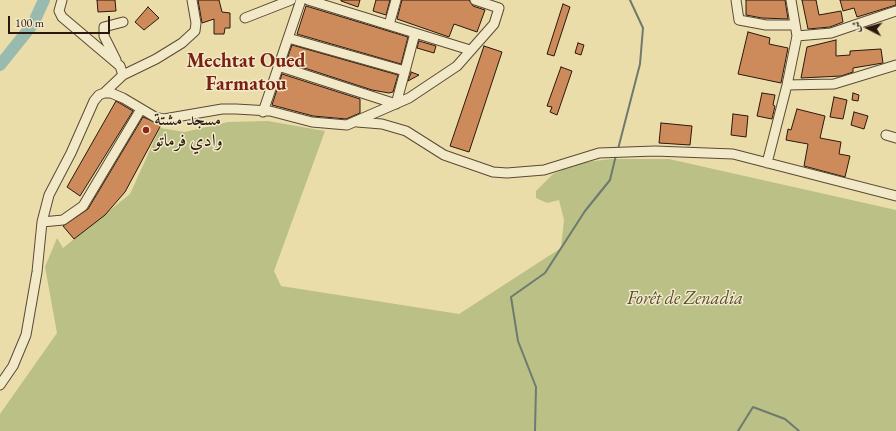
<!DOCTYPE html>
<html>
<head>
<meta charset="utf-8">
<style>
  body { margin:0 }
  #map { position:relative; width:896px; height:431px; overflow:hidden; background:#eaddaa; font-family:"EB Garamond",Amiri,serif }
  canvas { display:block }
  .north { position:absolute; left:848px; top:8px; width:40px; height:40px; -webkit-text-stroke:3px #f1e9c8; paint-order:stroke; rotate:276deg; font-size:11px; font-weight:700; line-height:16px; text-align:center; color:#2a180f }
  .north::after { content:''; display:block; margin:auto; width:14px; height:18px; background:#2a180f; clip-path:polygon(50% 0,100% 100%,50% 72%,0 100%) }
  .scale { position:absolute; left:8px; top:16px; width:102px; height:18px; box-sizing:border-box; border:2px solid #2a180f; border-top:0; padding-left:5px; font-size:12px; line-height:14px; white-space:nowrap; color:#2a180f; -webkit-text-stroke:3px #f1e9c8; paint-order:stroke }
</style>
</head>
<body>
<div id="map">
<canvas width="896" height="431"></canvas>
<div class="north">ش</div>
<div class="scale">100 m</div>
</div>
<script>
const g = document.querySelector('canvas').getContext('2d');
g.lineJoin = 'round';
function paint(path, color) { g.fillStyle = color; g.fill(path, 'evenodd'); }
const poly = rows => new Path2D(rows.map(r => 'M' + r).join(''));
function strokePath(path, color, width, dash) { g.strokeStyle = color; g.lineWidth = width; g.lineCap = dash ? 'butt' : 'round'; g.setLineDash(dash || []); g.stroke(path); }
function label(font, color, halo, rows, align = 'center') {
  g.font = font + ' "EB Garamond",Amiri,serif'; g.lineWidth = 3; g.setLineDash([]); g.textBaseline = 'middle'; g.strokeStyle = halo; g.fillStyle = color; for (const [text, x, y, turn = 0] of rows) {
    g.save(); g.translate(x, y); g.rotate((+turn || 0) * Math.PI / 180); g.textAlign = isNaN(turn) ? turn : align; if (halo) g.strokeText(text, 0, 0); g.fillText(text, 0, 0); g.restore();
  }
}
paint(poly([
  [268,121,325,131,274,271,281,286,459,314,561,248,564,220,559,200,547,203,536,198,536,191,553,174,578,163,611,159,669,159,896,210,896,431,0,431,0,414,57,333,45,267,57,238,63,248,130,194,160,128,185,132,228,122]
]), '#bbc086');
strokePath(poly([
  [618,149,640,64,643,28,630,0],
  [535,431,536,387,518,341,511,297,545,273,585,211,610,180,616,155],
  [738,431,753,407,785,419,799,431]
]), '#6d7a6f', 2);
strokePath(poly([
  [0,65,33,24,44,0]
]), '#99bbaf', 12);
const building = poly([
  [97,0,115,0,116,11,98,12,97,0],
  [198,0,219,0,222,12,230,13,230,28,225,28,224,34,214,34,214,19,202,23,198,0],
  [341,0,360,0,358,7,341,1,341,0],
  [376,0,390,0,386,15,373,11,376,0],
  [402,0,469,0,473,6,485,10,477,32,454,24,449,37,397,19,402,0],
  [746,0,785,0,788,19,762,18,746,15,746,0],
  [802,0,816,0,819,15,841,11,843,22,830,27,808,29,802,0],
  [840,0,896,0,896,5,857,17,854,8,843,11,840,0],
  [563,4,570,7,554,56,547,54,563,4],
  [306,6,408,37,401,64,297,34,306,6],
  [148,7,159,18,144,30,135,22,148,7],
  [748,32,770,38,769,44,788,48,781,83,738,74,748,32],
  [836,40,836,56,850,55,850,51,881,49,883,63,853,68,853,72,841,76,801,78,807,47,836,40],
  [419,41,436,46,434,53,417,48,419,41],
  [578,43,584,45,581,55,575,53,578,43],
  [292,45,398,75,393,92,389,93,372,90,286,62,292,45],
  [484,46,502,52,469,152,450,146,484,46],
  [561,67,572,71,557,115,550,112,552,107,547,106,561,67],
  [411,72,419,75,408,81,411,73,411,72],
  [282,74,360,99,360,113,346,119,313,116,272,105,282,74],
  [762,93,775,95,773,105,775,106,772,119,757,116,762,93],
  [853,93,859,95,858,101,852,100,853,93],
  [834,97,847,100,843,119,830,117,834,97],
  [116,101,133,111,80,196,67,187,116,101],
  [797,109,825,116,820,138,841,142,839,154,850,156,845,177,804,166,808,144,786,140,788,129,791,130,797,109],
  [854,112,868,116,864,129,851,125,854,112],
  [733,114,748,116,746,137,731,135,733,114],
  [143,117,161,125,125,192,105,215,74,239,63,226,88,209,143,117],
  [661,123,692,126,690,145,659,143,661,123]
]);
paint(building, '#cd8b5b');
strokePath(building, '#2a180f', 1);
const minor = poly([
  [62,0,59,11,62,17,120,66,123,75],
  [308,0,470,50],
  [736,0,739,20,766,25,795,25],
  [245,18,291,0],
  [389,25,396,0],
  [797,36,831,33,896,11],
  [288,38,405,71,415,33],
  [116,60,104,36,104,27,123,22],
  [278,66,396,104,405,71],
  [787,85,834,84,896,65],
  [104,93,123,75,156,59,182,43,195,31,196,23,192,0],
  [263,112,301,0],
  [357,122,382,124,406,131,444,155,493,172,507,173,544,170,599,153,655,151,733,154,896,196],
  [886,135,896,138],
  [767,163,787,85,797,36,791,0],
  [42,222,63,220,83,206,141,109],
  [0,385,13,366,26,335,37,272,42,222,49,195,71,153,94,101,99,95,104,93,111,93,123,98,155,117,164,119,222,109,236,109,270,111,312,122,347,125,409,98,457,66,494,24,499,8,475,0]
]);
strokePath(minor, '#5a4936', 11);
strokePath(minor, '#f1e9c8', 9);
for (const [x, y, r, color] of [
  [146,130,4,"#8f2418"]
]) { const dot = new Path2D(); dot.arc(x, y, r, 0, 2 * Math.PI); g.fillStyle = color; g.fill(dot); strokePath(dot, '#f1e9c8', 1.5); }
label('18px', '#2a180f', '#f1e9c8', [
  ["مسجد مشتة",154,120],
  ["وادي فرماتو",154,141]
], 'left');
label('italic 18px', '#564a33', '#f1e9c8', [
  ["Forêt de Zenadia",685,299]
]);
label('bold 20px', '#7a1f14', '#f1e9c8', [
  ["Mechtat Oued",246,62],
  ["Farmatou",246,85]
]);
</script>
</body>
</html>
